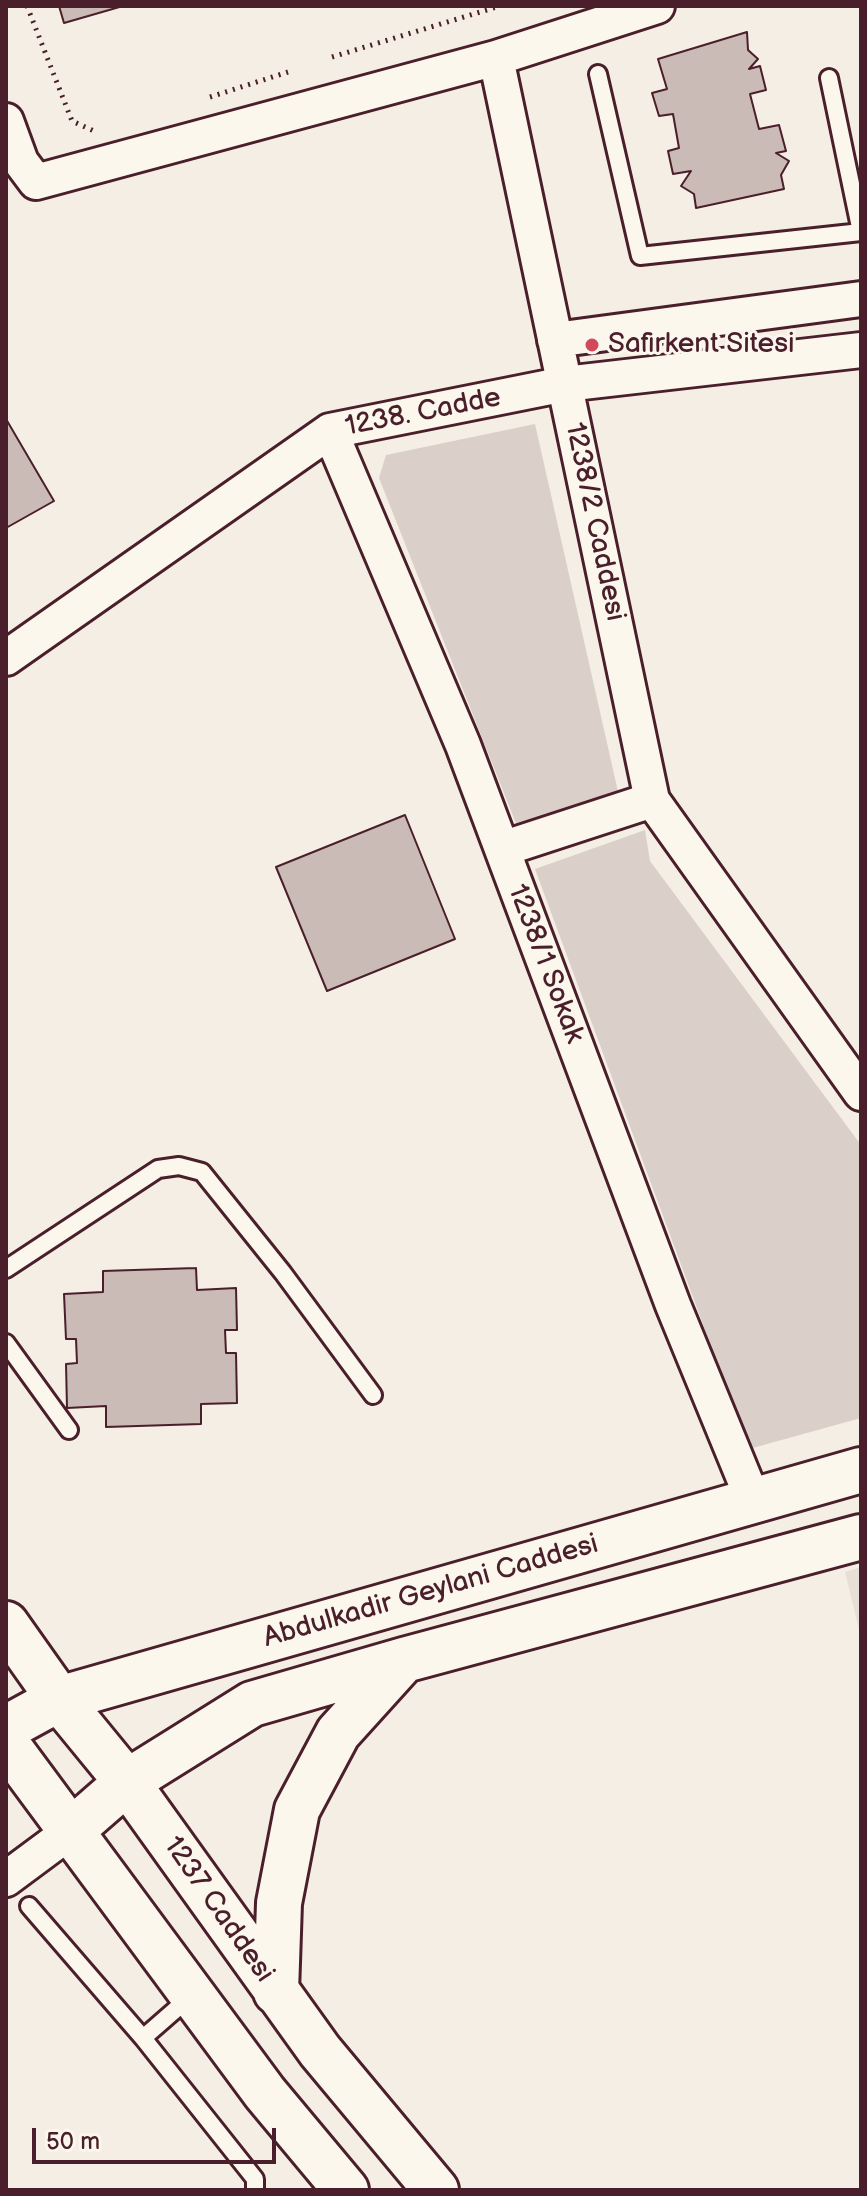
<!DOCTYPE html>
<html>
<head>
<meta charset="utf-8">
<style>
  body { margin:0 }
  #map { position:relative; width:867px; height:2196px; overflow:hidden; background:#f4eee4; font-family:"Balsamiq Sans",sans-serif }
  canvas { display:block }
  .frame { position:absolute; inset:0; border:8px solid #4a1f2b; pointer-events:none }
  .scale { position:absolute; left:32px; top:2128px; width:244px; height:36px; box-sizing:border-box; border:4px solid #4a1f2b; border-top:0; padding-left:10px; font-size:24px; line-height:28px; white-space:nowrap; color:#4a1f2b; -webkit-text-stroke:6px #fbf7ec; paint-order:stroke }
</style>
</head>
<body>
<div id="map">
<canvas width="867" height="2196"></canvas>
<div class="frame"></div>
<div class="scale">50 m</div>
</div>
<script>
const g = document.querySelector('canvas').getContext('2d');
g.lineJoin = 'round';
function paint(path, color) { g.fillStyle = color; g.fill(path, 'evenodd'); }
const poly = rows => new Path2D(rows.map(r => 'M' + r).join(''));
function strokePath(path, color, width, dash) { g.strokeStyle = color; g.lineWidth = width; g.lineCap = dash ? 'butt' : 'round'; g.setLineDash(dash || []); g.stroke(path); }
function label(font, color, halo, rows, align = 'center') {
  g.font = font + ' "Balsamiq Sans",sans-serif'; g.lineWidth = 6; g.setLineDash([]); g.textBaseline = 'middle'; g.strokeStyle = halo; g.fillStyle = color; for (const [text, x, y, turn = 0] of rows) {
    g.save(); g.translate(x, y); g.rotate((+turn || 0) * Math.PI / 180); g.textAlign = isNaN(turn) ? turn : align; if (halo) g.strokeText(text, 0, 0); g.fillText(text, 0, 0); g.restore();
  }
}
paint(poly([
  [861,1567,861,1638,845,1572]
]), '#e7dfd6');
paint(poly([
  [535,424,619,796,517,826,379,478,386,455],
  [645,830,650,861,861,1145,861,1418,749,1449,535,869]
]), '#dbd0c9');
const building = poly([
  [59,6,123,6,64,23,59,6],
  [747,32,748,50,758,59,749,69,760,66,766,90,750,94,759,129,779,125,786,151,776,153,789,161,781,175,784,189,696,208,694,194,681,186,691,171,673,174,668,151,679,148,673,114,659,116,652,93,667,89,658,59,747,32],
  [6,419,54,501,6,528,6,419],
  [405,815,455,939,327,991,276,867,405,815],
  [196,1268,197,1290,236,1288,237,1330,225,1330,226,1353,236,1353,237,1403,201,1404,201,1424,106,1427,106,1406,67,1408,66,1364,77,1363,76,1339,66,1339,64,1294,103,1292,103,1271,196,1268]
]);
paint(building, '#cabbb6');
strokePath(building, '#4a1f2b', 2);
const lane = poly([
  [598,74,640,256,861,232],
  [829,78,861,232],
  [6,1269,158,1169,179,1166,202,1172,283,1273,373,1395],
  [6,1343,69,1430],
  [29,1906,143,2038,255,2179,255,2190],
  [143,2038,190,1997]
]);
const street = poly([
  [657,6,496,58,652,800,861,1093],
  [6,121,21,162,36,182,496,58],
  [555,340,861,299],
  [330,431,463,745,673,1305,753,1500],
  [6,658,330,431,565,384,861,350],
  [502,849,652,800],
  [6,1879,72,1830]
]);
const secondary = poly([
  [6,1624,59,1699,127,1782,320,2051,436,2190],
  [6,1728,59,1699,861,1470],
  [6,1743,265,2093,346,2190],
  [72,1830,127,1782,252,1704,404,1660,861,1537],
  [276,1992,279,1903,297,1810,338,1733,404,1660]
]);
strokePath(lane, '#4a1f2b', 22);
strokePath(street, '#4a1f2b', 40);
strokePath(secondary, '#4a1f2b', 50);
strokePath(poly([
  [27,6,72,121,94,131],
  [332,57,500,6],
  [210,97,288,72]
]), '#4a1f2b', 5, [2, 6]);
strokePath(lane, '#fbf7ec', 16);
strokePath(street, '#fbf7ec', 34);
strokePath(secondary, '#fbf7ec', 44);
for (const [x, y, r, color] of [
  [592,345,8,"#d1495b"]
]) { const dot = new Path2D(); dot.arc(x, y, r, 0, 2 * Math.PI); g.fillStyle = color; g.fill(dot); strokePath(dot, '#fbf7ec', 3); }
label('28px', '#4a1f2b', '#fbf7ec', [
  ["Safirkent Sitesi",608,345]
], 'left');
label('28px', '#4a1f2b', '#fbf7ec', [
  ["1238. Cadde",423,413,-11],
  ["1238/2 Caddesi",594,522,78],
  ["1238/1 Sokak",545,964,69],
  ["Abdulkadir Geylani Caddesi",431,1592,-16],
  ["1237 Caddesi",218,1910,55]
]);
</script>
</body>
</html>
